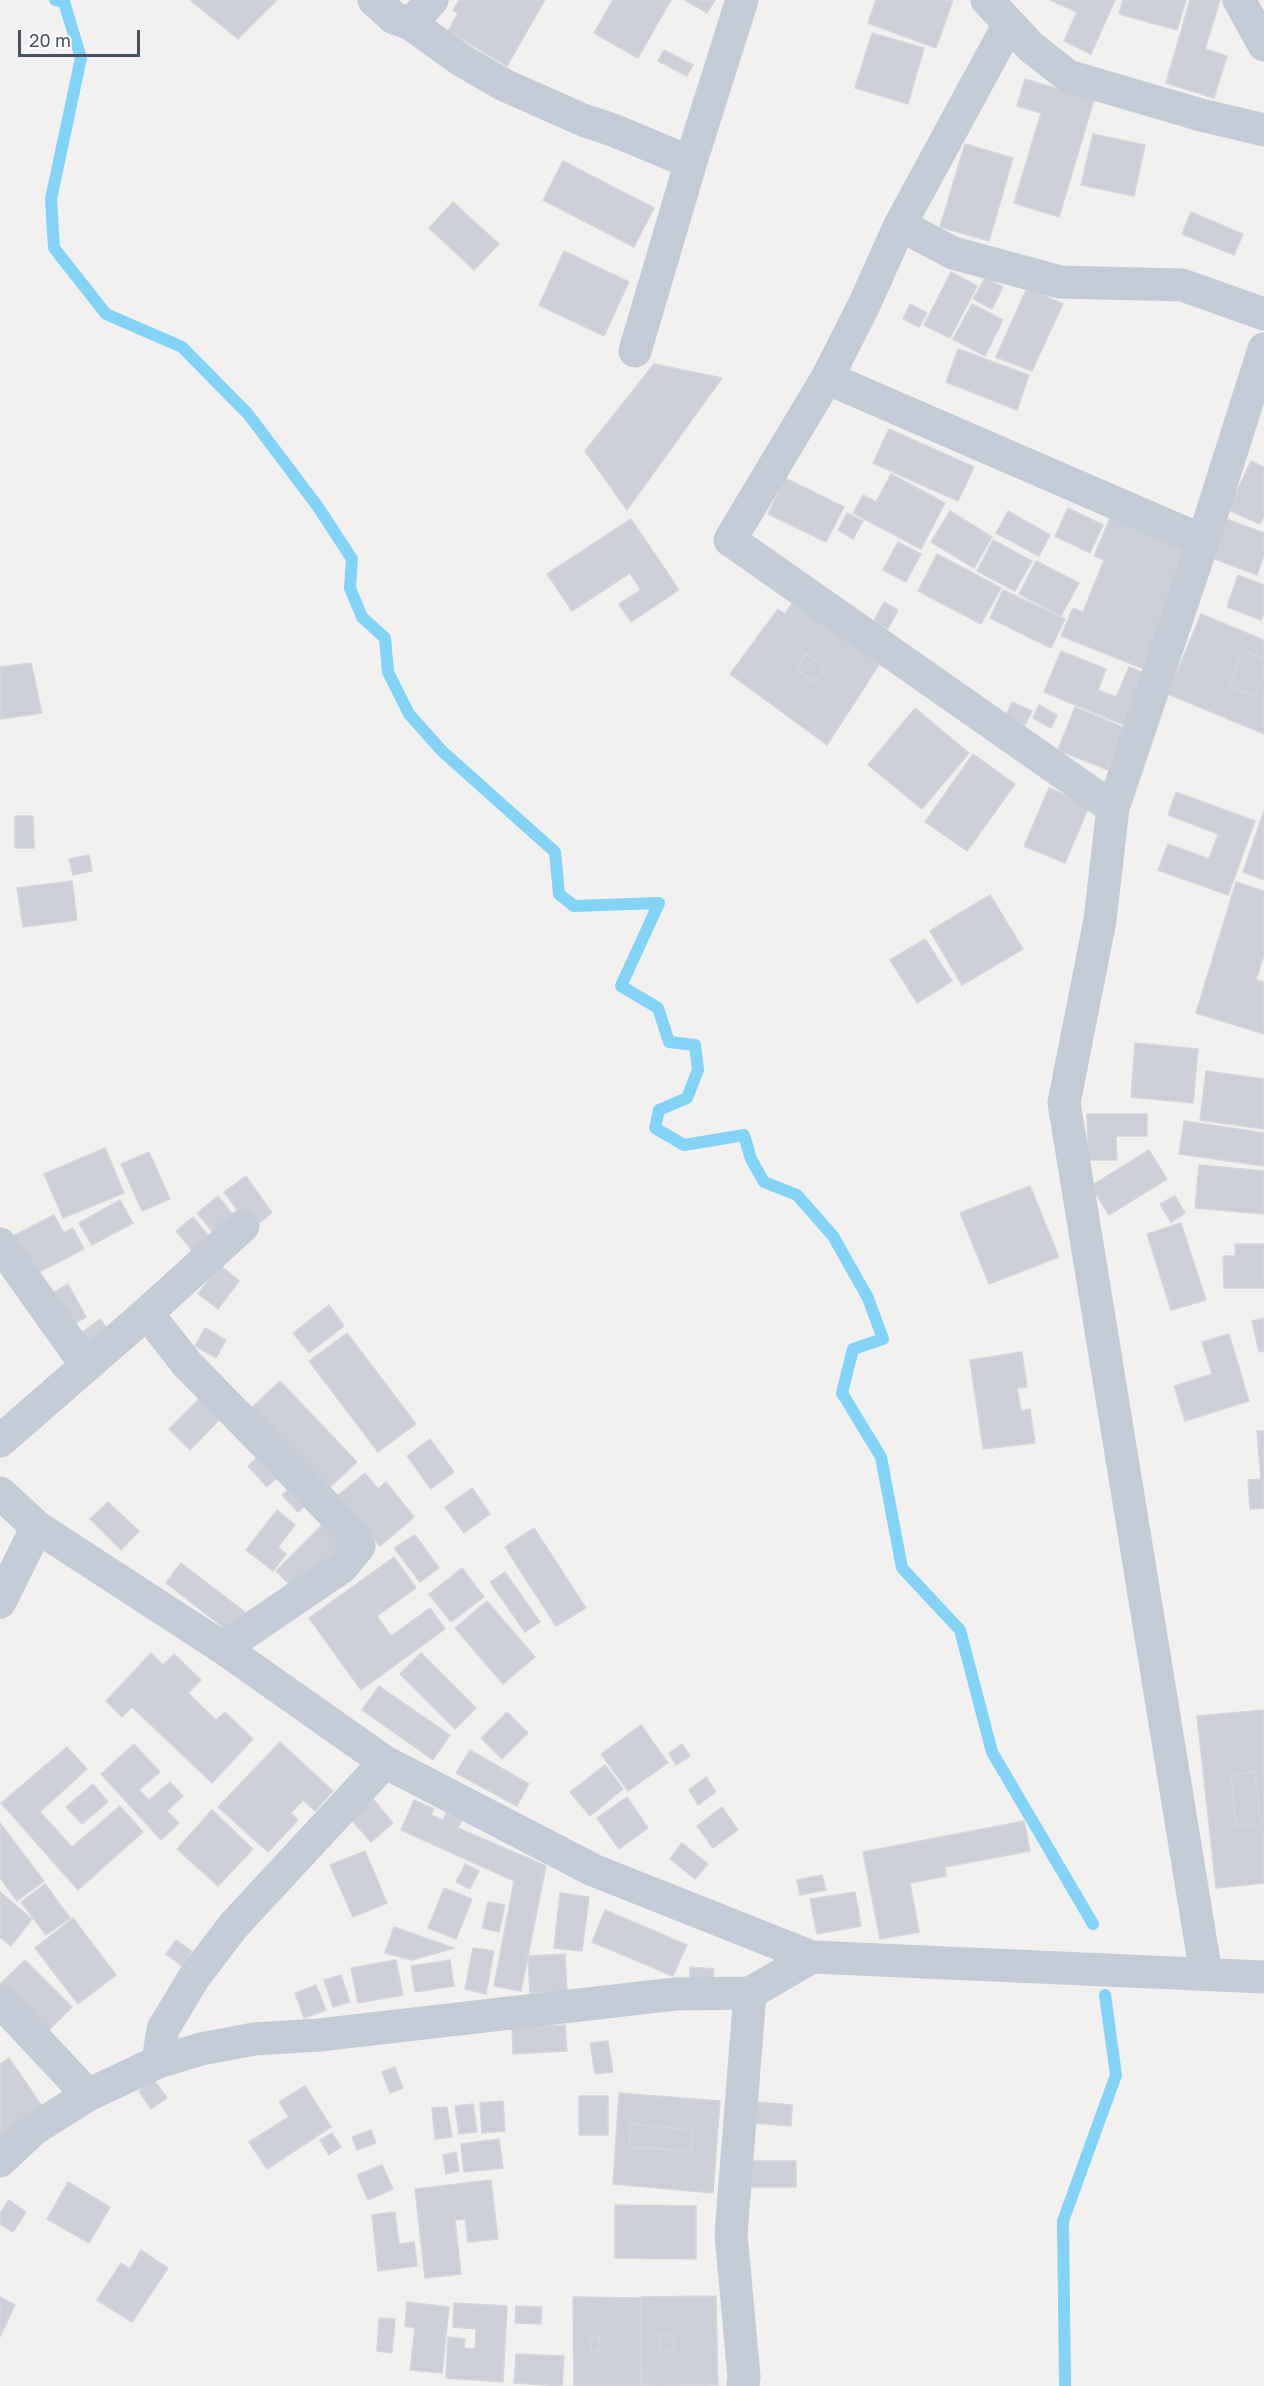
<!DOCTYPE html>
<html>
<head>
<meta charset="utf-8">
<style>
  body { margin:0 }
  #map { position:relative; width:1264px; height:2386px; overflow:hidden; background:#f3f1f0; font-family:"Golos Text",sans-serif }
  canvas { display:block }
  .scale { position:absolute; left:18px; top:30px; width:122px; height:27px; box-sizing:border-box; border:3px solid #465161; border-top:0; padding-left:8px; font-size:18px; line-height:21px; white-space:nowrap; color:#465161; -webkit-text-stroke:4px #fff; paint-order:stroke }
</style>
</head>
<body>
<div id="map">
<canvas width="1264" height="2386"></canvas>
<div class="scale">20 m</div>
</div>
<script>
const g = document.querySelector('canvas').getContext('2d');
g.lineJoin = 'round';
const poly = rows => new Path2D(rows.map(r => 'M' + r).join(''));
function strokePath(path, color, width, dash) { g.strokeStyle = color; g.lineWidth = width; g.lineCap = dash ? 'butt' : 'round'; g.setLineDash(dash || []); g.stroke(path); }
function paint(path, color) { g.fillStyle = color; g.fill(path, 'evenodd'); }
strokePath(poly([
  [55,0,64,2,81,58,51,199,54,248,106,314,182,347,248,414,318,507,352,559,350,588,362,617,385,638,388,672,409,714,442,751,555,852,559,894,574,906,659,903,621,986,658,1008,669,1042,695,1045,698,1070,687,1098,659,1110,655,1128,684,1145,744,1135,751,1159,764,1182,797,1195,833,1236,868,1298,883,1339,853,1349,842,1393,881,1457,902,1568,960,1630,992,1752,1093,1924],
  [1065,2386,1063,2221,1116,2075,1105,1995]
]), '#83d3f7', 12);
const building = poly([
  [190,0,277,0,238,39,190,0],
  [459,0,545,0,507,66,448,31,458,13,453,10,459,0],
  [613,0,671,0,638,58,594,33,613,0],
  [685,0,715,0,707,13,685,0],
  [876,0,953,0,936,48,868,23,876,0],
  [1050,0,1115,0,1091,54,1064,41,1077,12,1050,0],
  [1123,0,1186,0,1177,30,1119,14,1123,0],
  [1190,0,1220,0,1205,49,1227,56,1214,98,1166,83,1190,0],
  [872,33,924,48,908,104,855,88,872,33],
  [664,50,693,65,687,76,658,61,664,50],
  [1025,79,1094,100,1059,217,1014,203,1041,113,1017,106,1025,79],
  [1093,134,1145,145,1134,196,1081,185,1093,134],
  [965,144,1013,158,989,241,940,227,965,144],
  [563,161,654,208,634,247,543,200,563,161],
  [453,202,499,244,474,270,429,228,453,202],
  [1191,212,1243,234,1234,255,1182,234,1191,212],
  [564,251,629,282,604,336,539,305,564,251],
  [951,272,977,286,950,338,924,325,951,272],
  [985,278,1003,287,992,309,973,299,985,278],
  [1027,288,1063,304,1032,371,996,357,1027,288],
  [910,304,927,313,919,327,903,319,910,304],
  [972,304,1003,320,985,356,953,339,972,304],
  [958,349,1029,375,1017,410,946,382,958,349],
  [654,364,722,378,627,510,585,451,654,364],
  [889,429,974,467,958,501,873,463,889,429],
  [1251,461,1264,467,1264,516,1260,524,1228,510,1251,461],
  [891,474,945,503,921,549,853,513,863,495,876,502,891,474],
  [785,478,844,507,826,542,768,514,785,478],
  [1068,508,1103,525,1090,553,1055,536,1068,508],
  [950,511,992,537,974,568,931,542,950,511],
  [1008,511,1050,535,1039,556,996,533,1008,511],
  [847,513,863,521,853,539,838,530,847,513],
  [1110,518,1192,553,1144,669,1061,636,1073,608,1083,612,1104,560,1094,556,1110,518],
  [631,519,679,590,631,622,619,604,641,590,630,573,572,611,547,574,631,519],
  [1227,519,1264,533,1264,555,1257,575,1212,558,1227,519],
  [993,540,1032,561,1015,591,977,571,993,540],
  [898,542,921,554,906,582,883,570,898,542],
  [937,554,1001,588,981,624,918,591,937,554],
  [1036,561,1079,583,1061,616,1019,594,1036,561],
  [1238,575,1264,585,1264,613,1261,620,1227,607,1238,575],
  [1003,590,1065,619,1051,648,990,618,1003,590],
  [793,602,880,663,827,745,730,674,778,609,785,614,793,602],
  [806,654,825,667,815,682,796,670,806,654],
  [884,602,898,610,888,629,874,621,884,602],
  [1201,614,1264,640,1264,659,1243,650,1229,686,1254,696,1264,674,1264,734,1168,694,1201,614],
  [1243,650,1264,659,1264,674,1254,696,1229,686,1243,650],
  [1061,651,1106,669,1098,690,1116,697,1129,667,1150,675,1129,727,1044,692,1061,651],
  [806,654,825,667,815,682,796,670,806,654],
  [31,663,42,713,0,719,0,667,31,663],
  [1012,702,1032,711,1025,725,1006,715,1012,702],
  [1039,705,1057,715,1051,728,1033,718,1039,705],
  [1075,707,1125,728,1108,770,1058,750,1075,707],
  [915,708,969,753,922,809,868,765,915,708],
  [973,754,1015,784,967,851,925,822,973,754],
  [1049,788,1089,806,1065,863,1024,846,1049,788],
  [1176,792,1255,821,1228,895,1158,870,1168,844,1209,859,1218,834,1168,815,1176,792],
  [1264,811,1264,880,1243,872,1264,811],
  [15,816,33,816,34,848,15,848,15,816],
  [89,855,92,871,73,875,69,859,89,855],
  [72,881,77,920,23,927,17,888,72,881],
  [1236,882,1264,891,1264,955,1256,980,1264,982,1264,1034,1196,1013,1236,882],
  [990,895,1023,949,962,985,930,931,990,895],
  [925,939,952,981,917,1003,890,960,925,939],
  [1135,1043,1198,1049,1193,1103,1131,1097,1135,1043],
  [1206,1071,1264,1079,1264,1129,1200,1120,1206,1071],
  [1087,1114,1147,1114,1147,1136,1116,1136,1117,1160,1088,1160,1087,1114],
  [1184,1121,1264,1133,1264,1166,1179,1154,1184,1121],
  [105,1148,124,1193,63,1218,44,1174,105,1148],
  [1149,1150,1167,1179,1109,1215,1091,1186,1149,1150],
  [149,1152,170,1199,142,1211,121,1164,149,1152],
  [1199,1165,1264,1171,1264,1214,1195,1208,1199,1165],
  [246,1176,272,1213,251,1229,224,1192,246,1176],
  [1030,1186,1059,1257,989,1284,960,1213,1030,1186],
  [218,1196,238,1221,217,1237,197,1213,218,1196],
  [1175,1196,1185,1213,1171,1222,1160,1204,1175,1196],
  [120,1200,133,1223,92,1245,79,1223,120,1200],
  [54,1215,64,1233,73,1228,84,1249,29,1277,9,1238,54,1215],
  [193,1217,212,1240,195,1254,176,1231,193,1217],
  [1181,1223,1206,1300,1171,1310,1147,1234,1181,1223],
  [1235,1244,1264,1244,1264,1288,1224,1288,1223,1256,1235,1256,1235,1244],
  [220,1265,239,1281,218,1309,198,1294,220,1265],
  [68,1284,86,1317,65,1329,47,1297,68,1284],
  [329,1305,344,1326,309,1353,293,1333,329,1305],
  [1264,1318,1264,1351,1259,1352,1252,1321,1264,1318],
  [100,1319,112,1336,91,1352,79,1335,100,1319],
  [205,1328,226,1340,216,1358,195,1346,205,1328],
  [347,1333,416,1424,378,1452,309,1361,347,1333],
  [1229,1334,1249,1401,1185,1421,1174,1386,1212,1374,1202,1342,1229,1334],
  [1022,1352,1027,1387,1017,1388,1021,1411,1030,1409,1035,1443,983,1449,970,1360,1022,1352],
  [280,1381,357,1462,325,1492,248,1411,280,1381],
  [203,1395,224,1415,190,1450,169,1429,203,1395],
  [1257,1431,1264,1431,1264,1508,1250,1509,1248,1480,1261,1479,1257,1431],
  [430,1439,454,1472,431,1489,407,1456,430,1439],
  [261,1454,280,1475,267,1487,248,1466,261,1454],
  [365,1473,378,1489,386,1482,414,1517,380,1546,337,1496,365,1473],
  [291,1487,307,1504,298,1512,282,1495,291,1487],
  [472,1488,490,1514,464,1533,445,1507,472,1488],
  [108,1502,139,1531,121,1550,90,1519,108,1502],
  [277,1510,295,1525,278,1547,286,1554,273,1571,246,1550,277,1510],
  [324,1523,348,1546,300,1595,276,1571,324,1523],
  [534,1528,586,1608,556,1626,505,1547,534,1528],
  [415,1535,439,1568,420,1582,394,1548,415,1535],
  [394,1557,416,1588,377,1616,391,1636,430,1608,445,1629,361,1690,309,1618,394,1557],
  [181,1563,245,1612,229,1632,166,1583,181,1563],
  [462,1568,484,1597,451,1622,429,1594,462,1568],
  [505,1572,540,1622,525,1632,490,1582,505,1572],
  [487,1601,535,1657,503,1684,455,1628,487,1601],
  [151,1653,163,1665,174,1654,201,1680,188,1693,216,1720,225,1712,253,1739,212,1783,132,1707,122,1717,106,1701,151,1653],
  [421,1653,476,1708,455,1729,400,1674,421,1653],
  [379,1686,450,1735,433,1760,362,1710,379,1686],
  [1264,1710,1264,1883,1216,1888,1197,1716,1264,1710],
  [1255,1772,1261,1824,1236,1827,1231,1775,1255,1772],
  [507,1712,528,1733,502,1759,481,1738,507,1712],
  [641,1725,668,1763,628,1791,601,1754,641,1725],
  [280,1742,333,1791,315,1811,303,1800,291,1813,298,1820,268,1852,218,1807,280,1742],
  [134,1744,160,1772,139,1790,149,1800,170,1782,183,1796,167,1811,179,1823,161,1840,101,1774,134,1744],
  [682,1744,690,1756,676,1765,669,1753,682,1744],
  [67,1747,87,1769,40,1812,72,1847,120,1806,143,1832,78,1890,1,1803,67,1747],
  [470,1750,529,1784,517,1806,456,1773,470,1750],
  [605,1765,623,1789,590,1816,570,1792,605,1765],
  [1255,1772,1261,1824,1236,1827,1231,1775,1255,1772],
  [706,1777,716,1792,698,1805,689,1790,706,1777],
  [93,1784,108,1802,82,1824,66,1807,93,1784],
  [369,1794,393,1823,371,1842,346,1814,369,1794],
  [627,1797,648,1828,619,1849,597,1818,627,1797],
  [414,1800,434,1809,431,1815,443,1820,446,1813,462,1820,458,1828,546,1866,521,1991,494,1986,514,1881,401,1830,414,1800],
  [722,1807,738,1830,713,1848,697,1826,722,1807],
  [212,1810,253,1849,218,1886,177,1849,212,1810],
  [1024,1821,1030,1851,945,1867,946,1876,910,1883,919,1932,880,1939,863,1852,1024,1821],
  [0,1823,44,1881,17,1901,0,1878,0,1823],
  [682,1843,708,1864,695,1879,670,1859,682,1843],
  [365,1851,387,1903,353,1917,330,1865,365,1851],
  [465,1864,479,1871,470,1889,456,1882,465,1864],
  [822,1875,826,1890,800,1895,797,1880,822,1875],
  [45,1884,70,1918,46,1935,21,1902,45,1884],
  [444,1888,472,1899,456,1939,428,1928,444,1888],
  [0,1892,32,1919,11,1946,0,1937,0,1892],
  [855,1892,861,1926,817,1934,810,1899,855,1892],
  [560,1893,589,1897,582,1951,554,1948,560,1893],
  [488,1902,505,1905,499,1932,482,1928,488,1902],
  [605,1910,687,1945,673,1976,592,1942,605,1910],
  [73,1918,116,1975,78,2004,35,1948,73,1918],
  [394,1927,454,1948,412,1960,385,1953,394,1927],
  [176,1940,192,1951,182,1966,166,1954,176,1940],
  [473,1948,494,1951,486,1994,465,1989,473,1948],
  [565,1954,567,1991,530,1993,528,1956,565,1954],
  [25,1960,72,2007,47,2032,0,1984,25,1960],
  [396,1960,403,1995,358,2003,351,1968,396,1960],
  [450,1960,454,1986,415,1992,411,1966,450,1960],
  [690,1967,714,1969,713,1980,690,1978,690,1967],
  [341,1975,350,2002,333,2007,324,1980,341,1975],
  [316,1985,326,2010,304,2018,295,1993,316,1985],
  [565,2025,567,2051,513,2054,512,2027,565,2025],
  [608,2041,613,2072,595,2074,590,2043,608,2041],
  [9,2058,46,2112,0,2143,0,2064,9,2058],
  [395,2067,403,2088,390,2093,382,2072,395,2067],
  [154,2080,167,2098,151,2109,139,2091,154,2080],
  [305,2086,331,2127,267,2169,249,2142,289,2117,279,2102,305,2086],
  [619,2093,720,2101,713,2193,613,2184,619,2093],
  [631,2124,692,2130,691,2151,629,2147,631,2124],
  [579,2096,608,2096,608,2135,579,2135,579,2096],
  [503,2101,505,2131,482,2133,480,2103,503,2101],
  [757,2102,792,2105,791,2126,755,2123,757,2102],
  [473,2104,477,2132,459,2134,455,2106,473,2104],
  [447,2107,452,2137,435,2139,432,2108,447,2107],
  [631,2124,692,2130,691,2151,629,2147,631,2124],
  [371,2130,376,2143,357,2150,352,2137,371,2130],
  [332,2133,341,2147,329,2155,320,2140,332,2133],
  [499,2139,503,2168,464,2172,461,2144,499,2139],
  [456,2152,459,2171,446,2174,443,2155,456,2152],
  [746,2161,796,2161,796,2187,746,2187,746,2161],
  [382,2165,393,2189,368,2200,357,2175,382,2165],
  [491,2180,498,2239,468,2242,465,2219,455,2220,461,2274,425,2278,415,2189,491,2180],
  [68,2182,110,2207,89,2243,47,2219,68,2182],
  [9,2200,26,2212,13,2232,0,2224,0,2213,9,2200],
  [615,2205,696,2206,696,2259,615,2258,615,2205],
  [395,2212,399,2244,414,2242,417,2266,378,2271,372,2215,395,2212],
  [141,2250,168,2268,132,2322,97,2300,121,2263,130,2269,141,2250],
  [716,2296,718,2385,642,2386,641,2297,716,2296],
  [674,2334,674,2350,660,2350,660,2335,674,2334],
  [0,2297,15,2305,0,2337,0,2297],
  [573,2297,640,2298,641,2386,574,2386,573,2297],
  [590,2337,599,2337,599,2351,591,2352,590,2337],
  [407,2302,449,2307,442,2373,410,2370,415,2328,405,2326,407,2302],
  [454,2303,507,2306,503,2382,446,2378,448,2337,465,2339,464,2348,475,2349,476,2329,453,2327,454,2303],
  [516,2306,542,2307,541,2324,515,2323,516,2306],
  [379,2318,395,2319,392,2353,377,2351,379,2318],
  [674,2334,674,2350,660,2350,660,2335,674,2334],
  [590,2337,599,2337,599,2351,591,2352,590,2337],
  [516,2354,564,2356,562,2386,514,2383,516,2354]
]);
paint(building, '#cccfd7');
strokePath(building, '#d4d6dd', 1.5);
strokePath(poly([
  [374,0,394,18,411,24,461,60,504,85,583,120,613,130,685,160,692,158],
  [987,0,1031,47,1068,76,1201,115,1264,130],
  [1239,0,1264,45],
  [411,24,432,0],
  [1009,24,900,225,864,305,827,378,730,540,1113,808],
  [900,225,953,253,1060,282,1182,285,1264,314],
  [635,351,692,158,742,0],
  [827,378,1203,541],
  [0,1244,86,1365],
  [147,1313,187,1364,354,1535,359,1546,342,1567,223,1648],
  [0,1441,147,1313,243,1226],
  [0,1493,37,1527,223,1648,385,1762,593,1870,812,1957,1264,1977],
  [0,1602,37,1527],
  [1206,1974,1064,1103,1100,920,1113,808,1203,541,1264,349],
  [0,2001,88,2095],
  [158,2062,163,2029,195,1976,234,1925,385,1762],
  [0,2161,34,2129,88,2095,158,2062,201,2049,254,2039,319,2035,675,1994,750,1993,812,1957],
  [743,2386,744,2377,731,2234,750,1993]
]), '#c3cbd7', 33);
</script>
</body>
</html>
